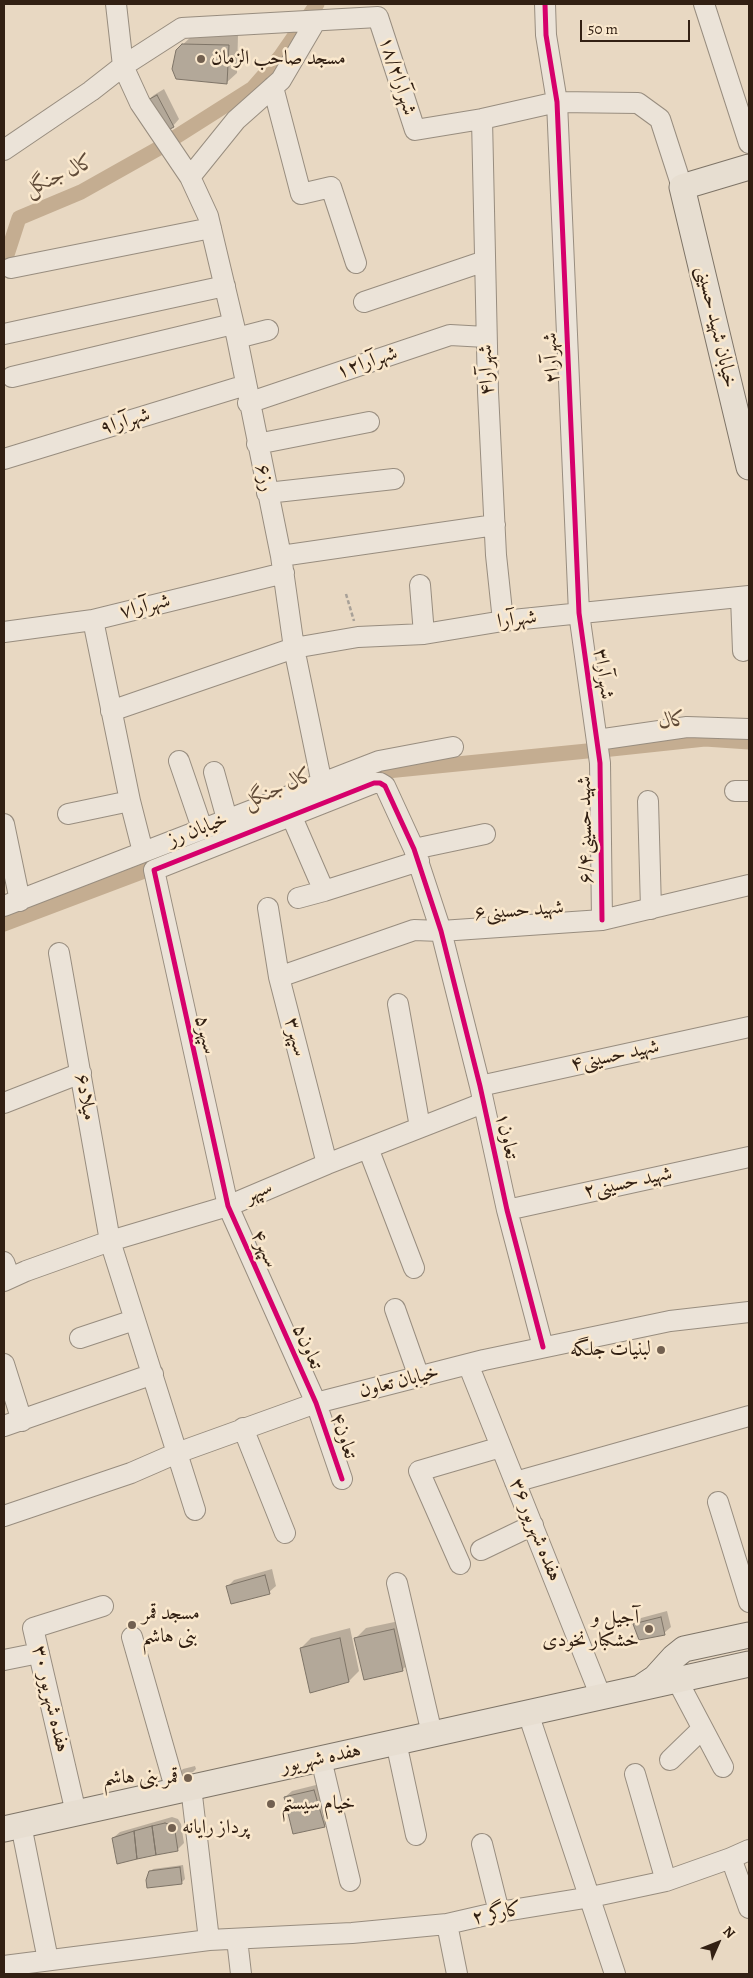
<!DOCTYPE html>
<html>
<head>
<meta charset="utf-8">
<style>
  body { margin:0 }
  #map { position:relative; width:753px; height:1978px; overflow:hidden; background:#e8d8c2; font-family:Alegreya,serif }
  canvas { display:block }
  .frame { position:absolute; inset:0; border:5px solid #322013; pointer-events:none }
  .north { position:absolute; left:693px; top:1918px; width:50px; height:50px; -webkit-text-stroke:4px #fae8cd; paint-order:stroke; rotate:46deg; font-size:14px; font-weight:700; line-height:20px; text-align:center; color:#322013 }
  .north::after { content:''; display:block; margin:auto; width:18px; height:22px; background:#322013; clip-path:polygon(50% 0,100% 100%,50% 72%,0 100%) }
  .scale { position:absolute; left:580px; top:20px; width:110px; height:22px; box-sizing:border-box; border:2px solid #322013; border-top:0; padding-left:6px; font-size:15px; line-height:18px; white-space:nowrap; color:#322013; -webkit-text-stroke:4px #fae8cd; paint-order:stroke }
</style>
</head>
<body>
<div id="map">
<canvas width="753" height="1978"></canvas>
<div class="frame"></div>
<div class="north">N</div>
<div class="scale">50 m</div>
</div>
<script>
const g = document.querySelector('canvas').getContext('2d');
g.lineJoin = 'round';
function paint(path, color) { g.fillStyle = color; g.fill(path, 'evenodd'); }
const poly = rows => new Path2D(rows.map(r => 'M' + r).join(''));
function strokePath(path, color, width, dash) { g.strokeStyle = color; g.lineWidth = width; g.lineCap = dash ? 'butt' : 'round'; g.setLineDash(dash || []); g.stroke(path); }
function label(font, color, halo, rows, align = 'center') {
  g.font = font + ' Alegreya,Amiri,serif'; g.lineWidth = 5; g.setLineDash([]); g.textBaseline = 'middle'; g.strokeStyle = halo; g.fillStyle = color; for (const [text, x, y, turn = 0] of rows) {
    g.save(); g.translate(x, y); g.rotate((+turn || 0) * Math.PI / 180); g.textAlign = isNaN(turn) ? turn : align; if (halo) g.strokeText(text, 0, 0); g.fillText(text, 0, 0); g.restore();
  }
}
paint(poly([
  [194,34,238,35,237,73,226,83,177,50],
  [164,89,179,119,173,126,147,101,154,95],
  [272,1569,276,1586,269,1592,227,1587,234,1580],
  [667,1611,671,1627,664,1633,635,1624,641,1618],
  [404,1620,412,1660,402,1670,356,1638,366,1628],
  [350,1628,359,1671,349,1681,301,1648,311,1638],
  [195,1766,196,1769,193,1772,181,1775,180,1772,183,1769],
  [320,1784,331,1820,324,1826,285,1797,292,1791],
  [172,1817,178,1819,181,1824,184,1843,177,1850,113,1838,120,1832],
  [183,1865,185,1879,182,1882,150,1872,153,1869]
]), '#0003');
strokePath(poly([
  [308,17,317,4],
  [171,140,253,88,280,57,298,31],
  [4,264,19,218,81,192,161,147],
  [602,750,705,739,749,742],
  [360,776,367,773,587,751],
  [4,924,163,864]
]), '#c4ad91', 15);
const building = poly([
  [182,44,229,45,227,84,176,79,172,69,176,50,182,44],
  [157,95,174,127,166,131,146,101,157,95],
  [265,1575,270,1594,231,1604,226,1586,265,1575],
  [661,1617,665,1635,639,1640,633,1624,661,1617],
  [394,1629,403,1671,364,1680,354,1638,394,1629],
  [340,1638,349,1682,310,1693,300,1648,340,1638],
  [314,1790,325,1827,293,1834,284,1797,314,1790],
  [165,1823,171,1825,175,1831,178,1851,156,1855,152,1826,165,1823],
  [152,1826,156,1855,137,1859,134,1831,152,1826],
  [134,1831,137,1859,117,1864,112,1838,134,1831],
  [180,1867,182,1884,147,1888,146,1880,149,1871,180,1867]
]);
paint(building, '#b3a899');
strokePath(building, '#7e7467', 1);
const minor = poly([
  [116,4,123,66,140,103,190,177,208,216,237,338,281,556,294,648,322,784],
  [545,4,546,35,557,102,579,613,600,763,602,920],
  [704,4,749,143],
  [273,87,301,194,331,187,356,263],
  [482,119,488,392,496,555,503,621],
  [4,150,91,91,123,66,182,28,378,17,415,130,482,119,557,102,638,103,660,119,682,187],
  [190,177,236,120,281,80,315,22],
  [11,268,211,228],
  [364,302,485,261],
  [4,334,225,286],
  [237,338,268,330],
  [12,377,233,324],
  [248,403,450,335,486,337],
  [257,444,369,422],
  [4,459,246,385],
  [267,493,394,479],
  [281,556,495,525],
  [420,585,424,634],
  [741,597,743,651],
  [93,620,130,801,143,852],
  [4,632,93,620,284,573],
  [111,711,294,648,358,637,424,634,503,621,749,596],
  [597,740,687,727,749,729],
  [179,761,202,828],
  [214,772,227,819],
  [735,791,749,791],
  [648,801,651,909],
  [68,814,130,801],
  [291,815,324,891],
  [4,824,20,901],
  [414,849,485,834],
  [298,898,324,891,419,861],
  [4,906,379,761,453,747],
  [268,908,279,977,327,1164],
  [59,953,110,1241,195,1510],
  [279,977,414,930,441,931,602,920,749,885],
  [398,1004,420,1127],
  [480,1086,749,1027],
  [4,1103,81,1073],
  [368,1148,414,1268],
  [507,1210,749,1157],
  [4,1262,10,1278],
  [4,1281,26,1271,110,1241,228,1206,327,1164,483,1103],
  [395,1309,419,1377],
  [80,1338,134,1320],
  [4,1364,22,1421],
  [468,1364,601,1697],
  [4,1426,153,1374],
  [243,1428,285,1533],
  [342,1479,316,1403,228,1206,154,870,374,783,380,783,385,786,414,849,441,931,480,1086,507,1210,543,1347],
  [515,1482,749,1416],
  [718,1502,749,1602],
  [4,1516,131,1473,177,1453,316,1403,484,1360,670,1321,749,1312],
  [481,1550,533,1525],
  [460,1564,419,1471,501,1447],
  [397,1583,432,1734],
  [132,1637,176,1791],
  [4,1660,39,1653],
  [677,1680,723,1767],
  [528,1713,615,1974],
  [396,1742,416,1835],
  [321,1759,350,1881],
  [670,1760,702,1729],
  [635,1774,666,1881],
  [191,1787,209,1940],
  [76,1813,33,1628,103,1606],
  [21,1825,48,1960],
  [482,1844,499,1912],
  [731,1858,749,1908],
  [447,1924,457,1974],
  [237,1939,241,1974],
  [4,1966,209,1940,352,1933,447,1924,499,1912,591,1897,666,1881,731,1858,749,1850]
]);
const major = poly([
  [749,167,682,187,749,467],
  [643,1686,655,1678,674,1657,684,1649,749,1635],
  [4,1829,749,1664]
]);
strokePath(minor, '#988d7f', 22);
strokePath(major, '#7e7467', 27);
strokePath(poly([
  [346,594,354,621]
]), '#a8a198', 2.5, [4, 2.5]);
strokePath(minor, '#ebe3d8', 20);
strokePath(major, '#e7ded1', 25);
strokePath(poly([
  [545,4,546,35,557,102,579,613,600,763,602,920],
  [342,1479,316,1403,228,1206,154,870,374,783,380,783,385,786,414,849,441,931,480,1086,507,1210,543,1347]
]), '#d6006c', 5);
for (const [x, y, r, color] of [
  [201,59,5,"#726050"],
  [661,1350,5,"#726050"],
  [132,1625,5,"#726050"],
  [649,1629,5,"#726050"],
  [188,1778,5,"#726050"],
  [271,1804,5,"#726050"],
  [172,1828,5,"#726050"]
]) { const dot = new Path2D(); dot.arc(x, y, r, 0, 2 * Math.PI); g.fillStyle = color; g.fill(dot); strokePath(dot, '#fae8cd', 2); }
label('20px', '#322013', '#fae8cd', [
  ["مسجد صاحب الزمان",211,59],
  ["لبنیات جلگه",651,1350,"right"],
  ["مسجد قمر",142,1614],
  ["بنی هاشم",142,1637],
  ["آجیل و",639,1618,"right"],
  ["خشکبار نخودی",639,1641,"right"],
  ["قمر بنی هاشم",178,1778,"right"],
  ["خیام سیستم",281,1804],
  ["پرداز رایانه",182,1828]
], 'left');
label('20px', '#322013', '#fae8cd', [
  ["شهرآرا۱۸/۲",397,76,72],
  ["خیابان شهید حسینی",716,327,77],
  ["شهرآرا۲",552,358,-93],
  ["شهرآرا۱۲",367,363,-19],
  ["شهرآرا۴",487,370,-92],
  ["شهرآرا۹",125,422,-17],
  ["رز۶",264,478,78],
  ["شهرآرا۷",145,607,-14],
  ["شهرآرا",517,620,-7],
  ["شهرآرا۳",603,674,82],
  ["خیابان رز",198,830,-21],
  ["شهید حسینی۶/۴",586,830,-91],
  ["شهید حسینی۶",519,911,-4],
  ["سپهر۵",205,1035,77],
  ["سپهر۳",295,1037,76],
  ["شهید حسینی۴",615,1056,-12],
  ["میلاد۶",85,1097,80],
  ["تعاون۱",506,1136,77],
  ["شهید حسینی۲",628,1183,-12],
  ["سپهر",259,1192,-23],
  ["سپهر۴",264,1249,66],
  ["تعاون۵",307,1347,66],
  ["خیابان تعاون",399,1382,-14],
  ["تعاون۴",343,1436,71],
  ["هفده شهریور ۳۶",535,1530,68],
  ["هفده شهریور ۳۰",50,1699,77],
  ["هفده شهریور",321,1759,-12],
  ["کارگر ۲",497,1914,-11]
]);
label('italic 21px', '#604b38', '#fae8cd', [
  ["کال جنگل",60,176,-25],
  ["کال",673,721,-6],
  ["کال جنگل",279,789,-24]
]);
</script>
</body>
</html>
